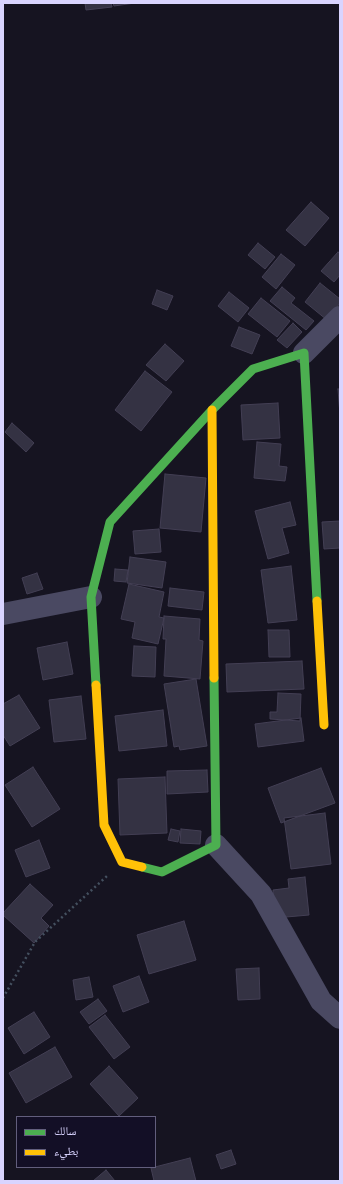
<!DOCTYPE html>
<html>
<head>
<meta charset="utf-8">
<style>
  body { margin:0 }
  #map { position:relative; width:343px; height:1184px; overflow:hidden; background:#161421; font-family:Roboto,"Noto Naskh Arabic",sans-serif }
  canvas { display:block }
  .frame { position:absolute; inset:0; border:4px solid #d9d4ff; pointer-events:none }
  .legend { position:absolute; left:16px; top:1116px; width:140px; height:52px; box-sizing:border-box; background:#130f26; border:1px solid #625e7d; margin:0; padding:5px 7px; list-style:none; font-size:12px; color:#d9d4ff }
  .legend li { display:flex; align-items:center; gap:8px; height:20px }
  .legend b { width:20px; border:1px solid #625e7d }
</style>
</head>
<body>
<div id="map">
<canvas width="343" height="1184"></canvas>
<div class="frame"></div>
<ul class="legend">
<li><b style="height:5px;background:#4caf50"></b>سالك</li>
<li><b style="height:5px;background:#ffc107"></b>بطيء</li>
</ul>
</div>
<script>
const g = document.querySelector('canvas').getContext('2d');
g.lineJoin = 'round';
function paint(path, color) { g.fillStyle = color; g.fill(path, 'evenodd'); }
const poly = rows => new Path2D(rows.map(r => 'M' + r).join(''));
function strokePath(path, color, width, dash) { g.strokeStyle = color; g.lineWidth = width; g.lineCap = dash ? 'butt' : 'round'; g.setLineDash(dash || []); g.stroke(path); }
const building = poly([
  [85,3,111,3,112,7,86,10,85,3],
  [113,3,135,3,114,6,113,3],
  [311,202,329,218,305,246,286,230,311,202],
  [258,243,275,257,265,269,248,255,258,243],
  [338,252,340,254,340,275,334,282,321,271,338,252],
  [281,254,295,265,276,289,262,277,281,254],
  [320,283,340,299,340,303,327,320,305,302,320,283],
  [282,287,295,298,291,303,314,321,306,330,270,301,282,287],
  [157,290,173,296,167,310,152,304,157,290],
  [229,292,249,308,238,322,218,306,229,292],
  [261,298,290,321,277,337,248,314,261,298],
  [293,323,302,332,287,348,277,340,293,323],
  [239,327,260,335,252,354,231,346,239,327],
  [165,344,184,361,166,381,146,365,165,344],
  [145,371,172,392,141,431,115,410,145,371],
  [338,389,340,389,340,415,338,389],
  [278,403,280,438,243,440,241,405,278,403],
  [12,423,34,443,26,452,5,432,12,423],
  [257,442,281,444,279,466,287,467,285,481,254,478,257,442],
  [165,474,206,478,201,532,160,528,165,474],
  [290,502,296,525,282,528,289,553,268,559,255,511,290,502],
  [340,521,340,548,324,549,322,522,340,521],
  [159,529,161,552,135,554,133,531,159,529],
  [130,557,166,562,162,588,127,583,130,557],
  [291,566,297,620,268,623,261,570,291,566],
  [115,569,128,570,126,582,114,581,115,569],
  [37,573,43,589,27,594,22,578,37,573],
  [129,584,164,592,159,617,164,618,158,644,132,638,135,622,121,619,129,584],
  [170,588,204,592,202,610,168,606,170,588],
  [164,616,200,619,199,640,203,641,200,679,164,676,166,639,163,639,164,616],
  [268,630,289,630,290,657,269,657,268,630],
  [67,642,73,674,43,680,37,648,67,642],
  [134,646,156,647,155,677,132,676,134,646],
  [302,661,304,689,227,692,226,664,302,661],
  [196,679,207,746,180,750,179,746,174,747,164,684,196,679],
  [278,693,301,694,300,721,270,719,270,712,277,712,278,693],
  [19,695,40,728,10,746,3,735,3,704,19,695],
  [81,696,86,739,54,742,49,700,81,696],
  [163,710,167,746,119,751,115,716,163,710],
  [301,718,304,741,258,747,255,724,301,718],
  [33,767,60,809,32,827,5,785,33,767],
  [321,768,335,803,281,823,268,788,321,768],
  [207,770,208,792,167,794,167,771,207,770],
  [165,777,167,833,120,835,118,779,165,777],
  [325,813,331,864,291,869,284,818,325,813],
  [171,829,180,831,178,842,168,840,171,829],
  [181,829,201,831,200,844,180,843,181,829],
  [39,840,50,868,26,877,15,850,39,840],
  [305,877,309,915,275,918,273,890,289,888,288,879,305,877],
  [30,884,53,905,41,918,49,926,34,943,3,915,3,913,30,884],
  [184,921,196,960,149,974,137,935,184,921],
  [259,968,260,999,238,1000,236,969,259,968],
  [139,976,149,1002,123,1012,113,986,139,976],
  [89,977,93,997,76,1000,73,980,89,977],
  [98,999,107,1011,89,1024,80,1012,98,999],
  [34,1012,50,1037,24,1054,8,1028,34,1012],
  [105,1015,130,1047,114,1059,89,1027,105,1015],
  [55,1047,72,1077,26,1103,9,1073,55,1047],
  [109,1066,138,1098,119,1116,90,1084,109,1066],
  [231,1150,236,1164,221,1169,216,1155,231,1150],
  [190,1158,196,1181,154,1181,151,1168,190,1158],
  [106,1170,115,1181,93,1181,106,1170]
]);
paint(building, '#343243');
strokePath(building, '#433f54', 1);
strokePath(poly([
  [3,998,35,942,107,876]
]), '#44505f', 2.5, [2, 3]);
strokePath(poly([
  [304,353,340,317],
  [3,614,91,597],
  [216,845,261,894,321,1001,340,1018]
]), '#4a4962', 22);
strokePath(poly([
  [212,410,253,369,304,353,317,601],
  [96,685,91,597,110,522,212,410],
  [142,867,162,872,216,845,214,678]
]), '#4caf50', 9);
strokePath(poly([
  [212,410,214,678],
  [317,601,324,725],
  [96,685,104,825,122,862,142,867]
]), '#ffc107', 9);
</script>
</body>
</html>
